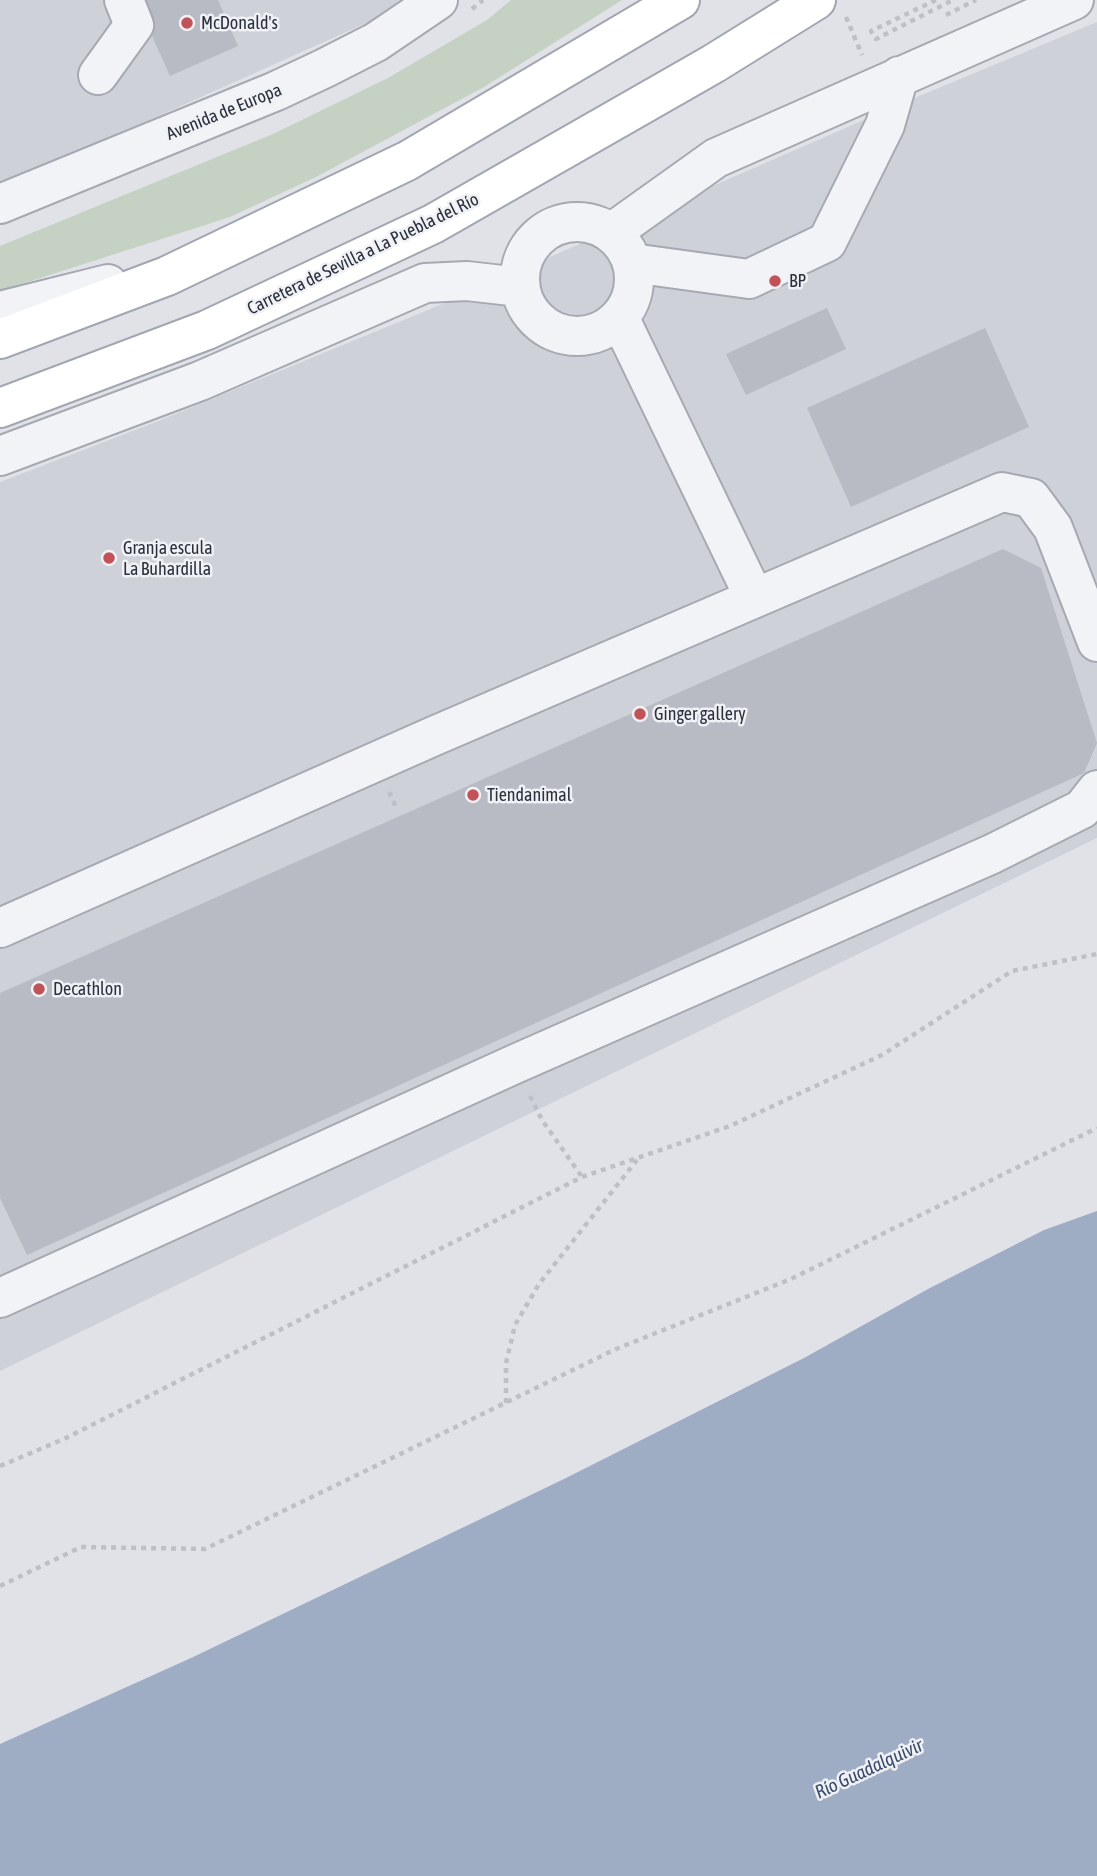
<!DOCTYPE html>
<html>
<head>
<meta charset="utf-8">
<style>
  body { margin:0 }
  canvas { display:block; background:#e0e2e8 }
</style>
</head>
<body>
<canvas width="1097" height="1876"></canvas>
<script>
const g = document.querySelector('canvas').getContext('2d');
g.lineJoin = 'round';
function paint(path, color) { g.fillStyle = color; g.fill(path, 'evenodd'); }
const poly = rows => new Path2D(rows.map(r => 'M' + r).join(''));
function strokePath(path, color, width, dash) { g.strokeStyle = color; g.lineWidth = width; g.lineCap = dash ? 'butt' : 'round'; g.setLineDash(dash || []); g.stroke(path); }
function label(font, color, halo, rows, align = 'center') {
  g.font = font + ' "Asap Condensed",sans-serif'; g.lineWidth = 5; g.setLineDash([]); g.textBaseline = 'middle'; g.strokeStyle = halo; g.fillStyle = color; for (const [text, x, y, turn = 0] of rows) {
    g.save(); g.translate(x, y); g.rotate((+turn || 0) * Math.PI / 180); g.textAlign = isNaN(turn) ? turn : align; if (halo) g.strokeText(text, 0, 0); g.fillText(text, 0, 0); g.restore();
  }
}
paint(poly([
  [0,0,406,0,391,12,0,187],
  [1097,22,1097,838,0,1371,0,482,156,422,440,305,905,102]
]), '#cfd1d9');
paint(poly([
  [511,0,622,0,484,87,316,177,230,217,0,291,0,246,273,134,388,78,487,20]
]), '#c5d1c2');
paint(poly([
  [1097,1211,1097,1876,0,1876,0,1744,191,1658,564,1479,804,1358,928,1289,1044,1230]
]), '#9fadc4');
paint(poly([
  [136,0,218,0,238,46,170,76],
  [827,308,846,349,746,395,726,354],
  [985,328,1029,427,851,507,807,408],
  [1003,549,1041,568,1097,743,1084,773,27,1255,0,1198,0,993]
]), '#b8bbc4');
const minor = poly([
  [98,75,134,25,124,0],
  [0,204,276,91,325,68,376,42,438,0],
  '520 279a57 57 0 1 1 114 0a57 57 0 1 1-114 0Z',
  [611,233,716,158,1074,0],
  [632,263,749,279,827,242,885,125,899,76],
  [0,311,108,284],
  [620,319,754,597],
  [0,456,200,381,425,283,467,281,520,287],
  [0,928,434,736,1002,492,1031,498,1053,528,1097,642],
  [0,1298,515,1064,992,854,1082,809,1097,790]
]);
const major = poly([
  [0,339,167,276,407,161,680,0],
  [0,408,207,330,433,224,713,64,816,0]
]);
strokePath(minor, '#a6a9b1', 42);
strokePath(major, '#a1a6b2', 42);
strokePath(poly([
  [936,0,871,31,876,39,953,0],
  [472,9,483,0],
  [946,15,976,0],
  [846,17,862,55],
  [389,792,396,807],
  [530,1096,542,1120,582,1177],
  [506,1403,506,1363,515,1325,539,1284,637,1160],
  [0,1466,64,1439,582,1177,730,1126,882,1055,1012,971,1097,954],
  [0,1586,81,1547,205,1549,616,1349,791,1279,1097,1128]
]), '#bec0c6', 4.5, [5, 5]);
strokePath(minor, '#f2f3f6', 38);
strokePath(major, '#fff', 38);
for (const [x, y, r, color] of [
  [187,23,7,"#c05258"],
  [775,281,7,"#c05258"],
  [109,558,7,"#c05258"],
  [640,714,7,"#c05258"],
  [473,795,7,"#c05258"],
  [39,989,7,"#c05258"]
]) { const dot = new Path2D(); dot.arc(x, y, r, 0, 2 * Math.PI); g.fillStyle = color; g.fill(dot); strokePath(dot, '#f0f1f5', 2.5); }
label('18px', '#2b303d', '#f0f1f5', [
  ["McDonald's",201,23],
  ["BP",789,281],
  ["Granja escula",123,548],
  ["La Buhardilla",123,569],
  ["Ginger gallery",654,714],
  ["Tiendanimal",487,795],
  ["Decathlon",53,989]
], 'left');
label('18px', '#2b303d', '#f0f1f5', [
  ["Avenida de Europa",224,112,-22],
  ["Carretera de Sevilla a La Puebla del Río",363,254,-26]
]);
label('italic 19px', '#394b6d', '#f0f1f5', [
  ["Río Guadalquivir",869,1769,-25]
]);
</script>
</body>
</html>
